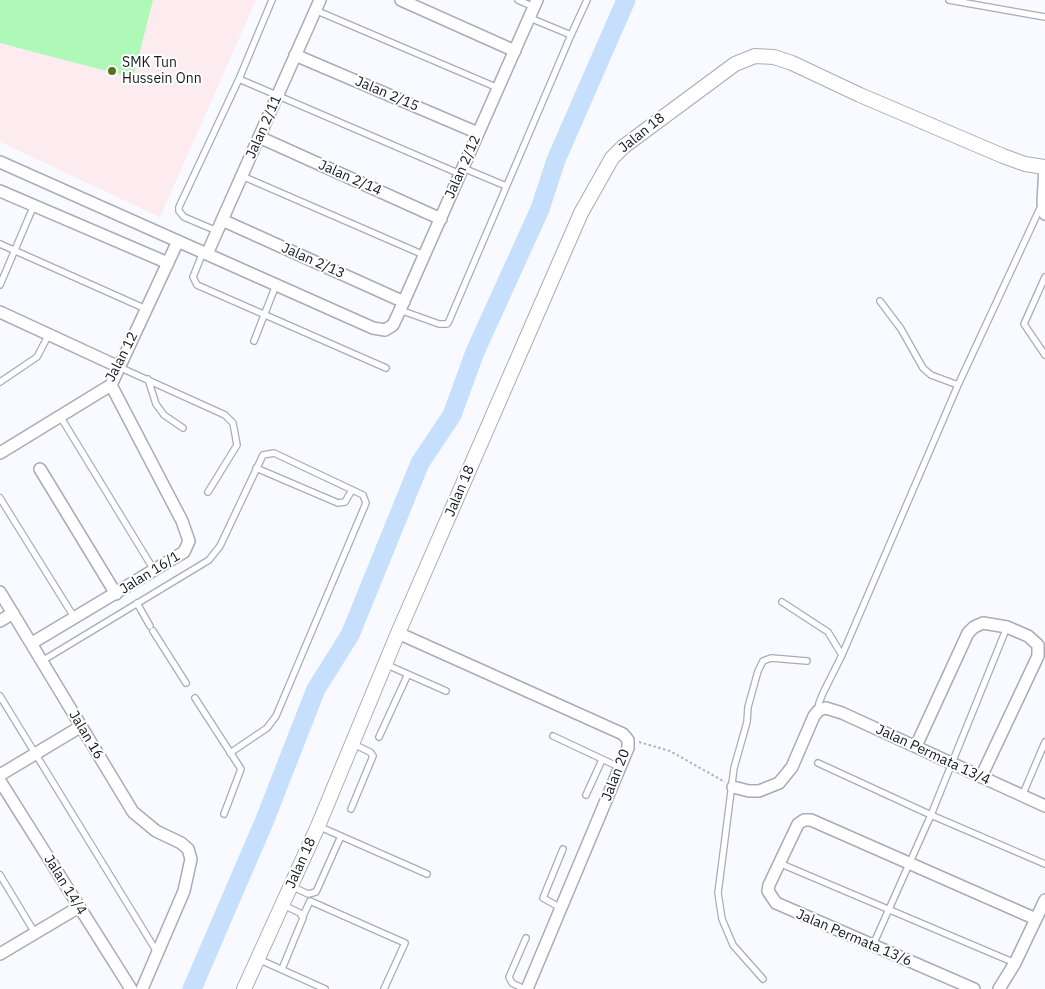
<!DOCTYPE html>
<html>
<head>
<meta charset="utf-8">
<style>
  body { margin:0 }
  canvas { display:block; background:#f9faff }
</style>
</head>
<body>
<canvas width="1045" height="989"></canvas>
<script>
const g = document.querySelector('canvas').getContext('2d');
g.lineJoin = 'round';
function paint(path, color) { g.fillStyle = color; g.fill(path, 'evenodd'); }
const poly = rows => new Path2D(rows.map(r => 'M' + r).join(''));
function strokePath(path, color, width, dash) { g.strokeStyle = color; g.lineWidth = width; g.lineCap = dash ? 'butt' : 'round'; g.setLineDash(dash || []); g.stroke(path); }
function label(font, color, halo, rows, align = 'center') {
  g.font = font + ' "IBM Plex Sans",sans-serif'; g.lineWidth = 4; g.setLineDash([]); g.textBaseline = 'middle'; g.strokeStyle = halo; g.fillStyle = color; for (const [text, x, y, turn = 0] of rows) {
    g.save(); g.translate(x, y); g.rotate((+turn || 0) * Math.PI / 180); g.textAlign = isNaN(turn) ? turn : align; if (halo) g.strokeText(text, 0, 0); g.fillText(text, 0, 0); g.restore();
  }
}
paint(poly([
  [0,0,256,0,160,217,0,142]
]), '#fcebef');
paint(poly([
  [0,0,153,0,133,78,0,43]
]), '#aff9b8');
strokePath(poly([
  [192,989,264,822,316,689,350,635,420,463,452,415,475,352,540,209,556,160,626,0]
]), '#c5dffc', 19);
const service = poly([
  [518,0,534,7],
  [949,0,1045,17],
  [315,10,498,88],
  [530,18,571,35,587,0],
  [239,79,460,174],
  [463,168,506,186],
  [242,176,424,255],
  [217,231,184,217,179,211,179,207,239,79,272,0],
  [0,244,146,309],
  [203,252,193,277,197,285,386,368],
  [1045,277,1024,324,1045,355],
  [0,285,34,205],
  [880,301,901,329,923,368,931,375,958,385],
  [400,310,439,324,447,324,449,321,571,35],
  [254,341,276,285],
  [119,367,225,415,233,423,237,445,208,492],
  [148,379,156,404,164,415,183,428],
  [0,382,37,357,49,334],
  [60,416,154,570],
  [256,468,338,503,345,502,352,490],
  [0,498,74,617],
  [782,602,828,632,842,655],
  [137,603,150,626],
  [153,631,186,683],
  [42,661,209,560,220,546,263,455,274,453,363,495,366,503,276,716,267,728,230,753],
  [385,664,446,691],
  [0,696,157,952],
  [195,698,241,769,224,814],
  [819,710,819,703,823,693,842,655,958,385,1042,204],
  [553,736,619,767],
  [379,737,408,674],
  [818,763,931,815,1045,864],
  [586,795,602,760],
  [1022,796,1045,742],
  [351,809,373,756,370,752,353,744],
  [318,826,427,874],
  [779,863,1015,963],
  [0,875,35,933],
  [291,886,308,894,316,892,341,836],
  [561,908,543,898,563,849],
  [303,916,310,901,405,943,384,989],
  [873,945,931,815,1007,627],
  [258,959,325,989],
  [282,969,303,918,300,913,283,905],
  [763,979,733,945,722,919,718,893,734,768,747,722,748,707,758,671,763,661,771,658,807,661],
  [524,989,512,983,509,977,526,938]
]);
const minor = poly([
  [401,0,515,51],
  [295,55,478,133],
  [259,137,441,219],
  [0,162,373,328,385,330,393,325,400,310,537,0],
  [1045,167,1043,202,1045,214],
  [0,191,168,263],
  [222,220,404,302],
  [207,254,320,0],
  [0,312,119,367],
  [0,453,111,385,178,241],
  [40,469,116,594],
  [0,592,133,812,156,831,181,843,188,849,191,859,184,891,142,989],
  [0,621,13,613],
  [398,633,623,734,628,740,628,748,527,989],
  [32,643,184,552,189,541,182,521,111,385],
  [916,746,968,633,974,627,983,623,1007,627,1028,636,1038,645,1038,656,981,777],
  [0,775,80,727],
  [0,781,131,989],
  [733,787,749,791,759,791,779,783,792,767,814,716,819,710,826,708,842,713,1045,806],
  [0,954,79,907],
  [974,989,776,903,768,891,769,885,798,824,804,820,811,820,1036,919],
  [999,989,1015,963,1045,900]
]);
const tertiary = poly([
  [244,989,318,826,398,633,581,213,612,158,623,147,735,64,755,56,774,57,792,63,860,95,1003,156,1025,164,1045,167]
]);
strokePath(service, '#a9acb7', 8);
strokePath(minor, '#a9acb7', 14);
strokePath(tertiary, '#a9acb7', 16);
strokePath(poly([
  [639,742,670,751,725,782]
]), '#b2b3b7', 2, [2.5, 2.5]);
strokePath(service, '#fff', 5.5);
strokePath(minor, '#fff', 11);
strokePath(tertiary, '#fff', 14);
for (const [x, y, r, color] of [
  [112,71,5,"#577123"]
]) { const dot = new Path2D(); dot.arc(x, y, r, 0, 2 * Math.PI); g.fillStyle = color; g.fill(dot); strokePath(dot, '#fff', 2); }
label('14px', '#17181c', '#fff', [
  ["SMK Tun",122,63],
  ["Hussein Onn",122,79]
], 'left');
label('14px', '#17181c', '#fff', [
  ["Jalan 2/15",387,94,23],
  ["Jalan 2/11",264,127,-66],
  ["Jalan 18",642,133,-39],
  ["Jalan 2/12",463,167,-66],
  ["Jalan 2/14",350,178,24],
  ["Jalan 2/13",313,261,24],
  ["Jalan 12",122,357,-63],
  ["Jalan 18",460,491,-67],
  ["Jalan 16/1",150,573,-32],
  ["Jalan 16",86,735,59],
  ["Jalan Permata 13/4",933,755,25],
  ["Jalan 20",616,775,-69],
  ["Jalan 18",301,863,-66],
  ["Jalan 14/4",65,885,58],
  ["Jalan Permata 13/6",854,938,23]
]);
</script>
</body>
</html>
